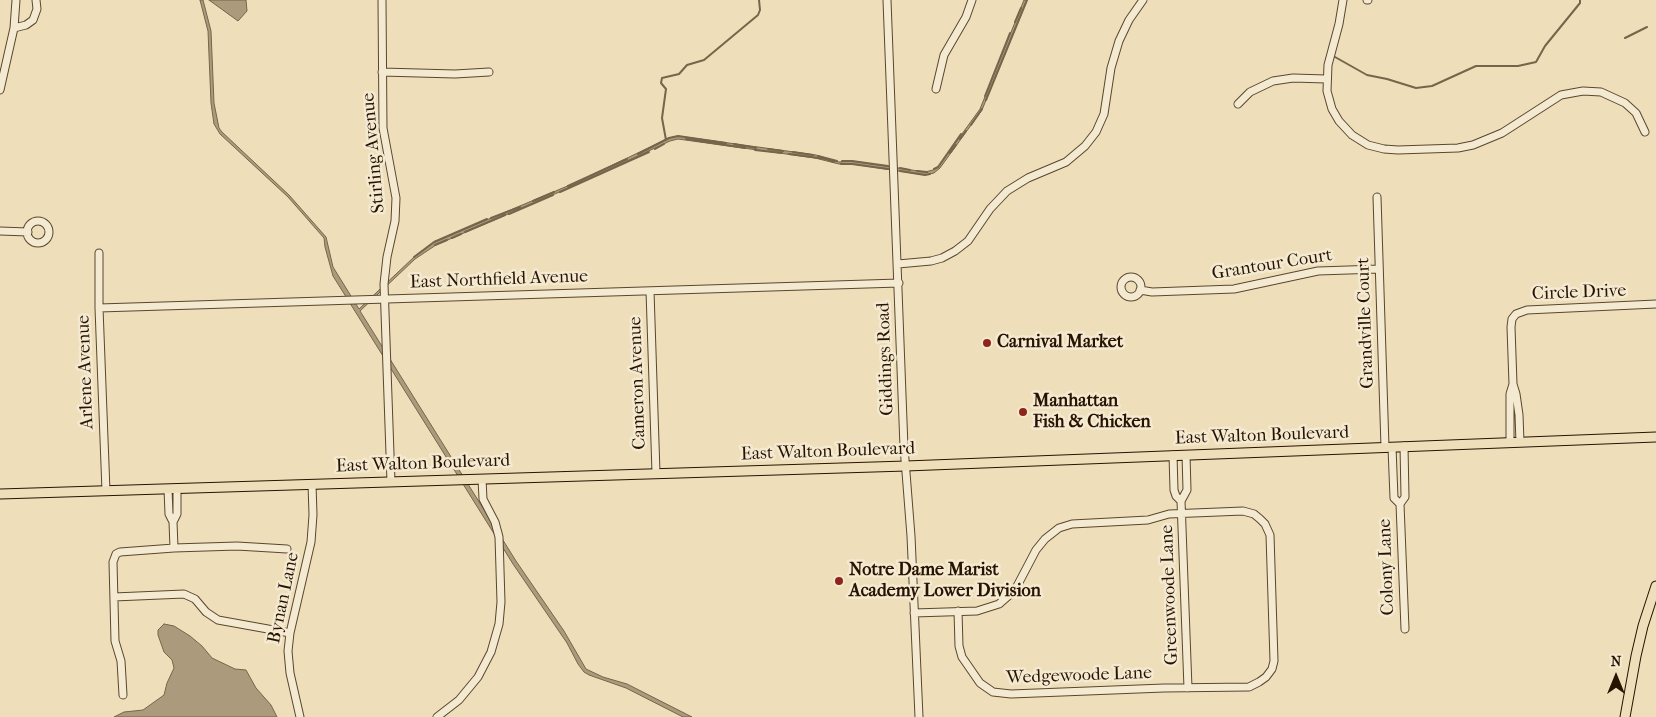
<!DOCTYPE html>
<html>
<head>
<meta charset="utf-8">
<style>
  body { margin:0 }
  #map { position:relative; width:1656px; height:717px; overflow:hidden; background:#eedfba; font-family:"IM FELL French Canon",serif }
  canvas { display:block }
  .north { position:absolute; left:1591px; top:652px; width:50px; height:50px; -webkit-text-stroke:4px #f4ead2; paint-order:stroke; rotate:0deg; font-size:14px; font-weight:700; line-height:20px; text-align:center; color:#281300 }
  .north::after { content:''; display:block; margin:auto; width:18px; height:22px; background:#281300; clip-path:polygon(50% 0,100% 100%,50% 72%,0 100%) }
</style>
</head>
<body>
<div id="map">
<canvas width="1656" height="717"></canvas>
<div class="north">N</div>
</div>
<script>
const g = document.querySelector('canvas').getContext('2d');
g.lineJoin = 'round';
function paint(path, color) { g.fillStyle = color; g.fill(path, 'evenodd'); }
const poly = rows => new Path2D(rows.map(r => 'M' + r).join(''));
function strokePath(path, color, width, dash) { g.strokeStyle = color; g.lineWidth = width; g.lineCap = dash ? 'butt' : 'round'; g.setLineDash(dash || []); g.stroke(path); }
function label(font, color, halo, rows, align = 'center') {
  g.font = font + ' "IM FELL French Canon",serif'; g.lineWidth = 5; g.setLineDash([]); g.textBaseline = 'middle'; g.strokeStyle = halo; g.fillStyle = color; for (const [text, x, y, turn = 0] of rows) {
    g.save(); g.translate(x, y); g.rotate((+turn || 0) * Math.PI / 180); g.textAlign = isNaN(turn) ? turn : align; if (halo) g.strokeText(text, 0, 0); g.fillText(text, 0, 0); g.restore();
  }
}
const water = poly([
  [200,0,203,0,211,31,214,103,219,128,222,132,289,195,326,237,333,267,359,309,414,257,434,242,577,182,669,138,678,136,816,155,839,162,852,161,925,172,933,170,938,167,980,109,1024,0,1027,0,982,110,940,168,934,173,925,175,852,164,839,164,815,158,678,139,670,141,578,184,436,245,415,259,360,311,516,561,564,631,586,669,603,677,627,684,692,717,683,717,626,688,589,675,584,672,578,664,567,643,513,564,333,276,325,247,324,238,288,197,220,134,214,124,211,103,208,31,200,0],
  [209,0,246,0,247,11,238,21,209,0],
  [164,624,174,626,190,636,202,646,212,658,235,669,246,670,256,688,271,705,277,717,114,717,124,712,143,710,164,695,167,683,174,668,172,660,164,652,158,635,158,630,164,624]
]);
paint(water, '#ab9a7b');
strokePath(water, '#77644a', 1);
strokePath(poly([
  [1015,22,1021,8],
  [1625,38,1647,27],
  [1335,57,1367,75,1387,79,1416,88,1432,86,1476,66,1518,66,1536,62,1545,46,1580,3,1580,0],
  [985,96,1010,33],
  [986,100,1027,0],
  [971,125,982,109],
  [686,139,745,148],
  [960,139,966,131],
  [666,140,662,118,666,89,661,83,662,78,679,74,687,65,704,60,758,15,760,10,759,0],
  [734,144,756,148],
  [655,149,664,144],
  [768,149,783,151],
  [755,150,782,153],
  [793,152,813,155],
  [950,153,956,145],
  [638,154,669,138,678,136,726,143],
  [789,154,826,159,834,162],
  [818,156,837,161],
  [842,161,852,161,888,166],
  [841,164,852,164,888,169],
  [900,168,910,170],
  [934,169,938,167,961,134],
  [900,171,925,175,930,174],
  [917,171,927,172],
  [568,186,627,159],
  [560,192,649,152],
  [533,201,554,192],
  [509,214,553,195],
  [491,218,520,207],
  [465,232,505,215],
  [452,238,461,234],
  [435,245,447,240],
  [414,257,434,242,487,219]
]), '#77644a', 2);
const minor = poly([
  [382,0,383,128,396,198,395,221,387,257,384,284,391,482],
  [887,0,904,447,911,536,919,717],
  [1343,0,1339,24,1328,65,1327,91,1332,109,1339,121,1352,135,1368,145,1384,149,1398,150,1458,148,1473,145,1502,133,1561,95,1583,91,1601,92,1625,103,1636,113,1645,132],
  [1367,0,1368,0],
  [14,28,26,25,33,20,37,9,36,0],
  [382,72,455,74,489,72],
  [936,89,944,55,966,17,972,0],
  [0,90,14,28,16,0],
  [1238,104,1250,92,1273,81,1293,78,1326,79],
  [1377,197,1385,447],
  '27 232a11 11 0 1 1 22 0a11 11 0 1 1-22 0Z',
  [0,231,28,232],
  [99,253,99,308,106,491],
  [898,264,931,261,942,258,955,251,968,241,990,209,1007,191,1028,178,1066,162,1085,146,1096,132,1104,114,1111,68,1119,41,1129,20,1143,0],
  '1121 287a10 10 0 1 1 20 0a10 10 0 1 1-20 0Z',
  [1140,290,1152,292,1234,289,1318,271,1379,269],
  [650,291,656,473],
  [99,308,899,283],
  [1510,442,1510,394,1513,384],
  [1520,442,1519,415,1516,394,1513,384,1511,327,1512,319,1516,314,1527,310,1656,304],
  [1404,446,1405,497,1400,504,1405,629],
  [1392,447,1394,498,1400,504],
  [1173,455,1174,490,1176,496,1181,501],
  [1186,455,1187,490,1181,501,1188,688],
  [168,489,169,514,173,522,174,548],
  [173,522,177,514,177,488],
  [114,597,184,594,195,599,206,612,218,620,290,633],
  [914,613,977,611,999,604,1015,590,1036,550,1045,539,1059,528,1072,524,1148,520,1169,514,1243,511,1254,514,1260,519,1265,524,1270,535,1274,661,1272,669,1266,677,1259,682,1249,687,1164,688,1011,694,993,692,980,683,962,657,959,646,958,611],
  [123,695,121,661,115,641,113,562,116,554,120,552,174,548,237,546,287,549],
  [300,717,290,673,288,651,290,633,311,542,313,515,312,484],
  [437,717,459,700,478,677,491,652,499,624,501,602,499,537,495,522,483,499,482,479]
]);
const major = poly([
  [0,494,906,466,1656,437],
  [1625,717,1636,656,1643,626,1656,586]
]);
strokePath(minor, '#5a462e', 9);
strokePath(major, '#281300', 11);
strokePath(minor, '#f4ead2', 7);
strokePath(major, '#eedfba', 9);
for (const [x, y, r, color] of [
  [987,343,5,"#8f2418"],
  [1023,412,5,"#8f2418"],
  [839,581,5,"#8f2418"]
]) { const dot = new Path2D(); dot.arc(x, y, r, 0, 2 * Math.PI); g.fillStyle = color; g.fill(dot); strokePath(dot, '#f4ead2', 2); }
label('18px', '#281300', '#f4ead2', [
  ["Stirling Avenue",374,153,-95],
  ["Grantour Court",1272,265,-9],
  ["East Northfield Avenue",499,280,-2],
  ["Circle Drive",1579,293,-2],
  ["Grandville Court",1366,323,-92],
  ["Giddings Road",886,359,-92],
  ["Arlene Avenue",86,372,-92],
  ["Cameron Avenue",638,383,-92],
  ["East Walton Boulevard",1262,436,-2],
  ["East Walton Boulevard",828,452,-2],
  ["East Walton Boulevard",423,464,-2],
  ["Colony Lane",1387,567,-92],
  ["Greenwoode Lane",1170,595,-92],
  ["Bynan Lane",284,598,-78],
  ["Wedgewoode Lane",1079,676,-2]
]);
label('bold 18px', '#281300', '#f4ead2', [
  ["Carnival Market",997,343],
  ["Manhattan",1033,402],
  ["Fish & Chicken",1033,423],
  ["Notre Dame Marist",849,571],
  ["Academy Lower Division",849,592]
], 'left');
</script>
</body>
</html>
